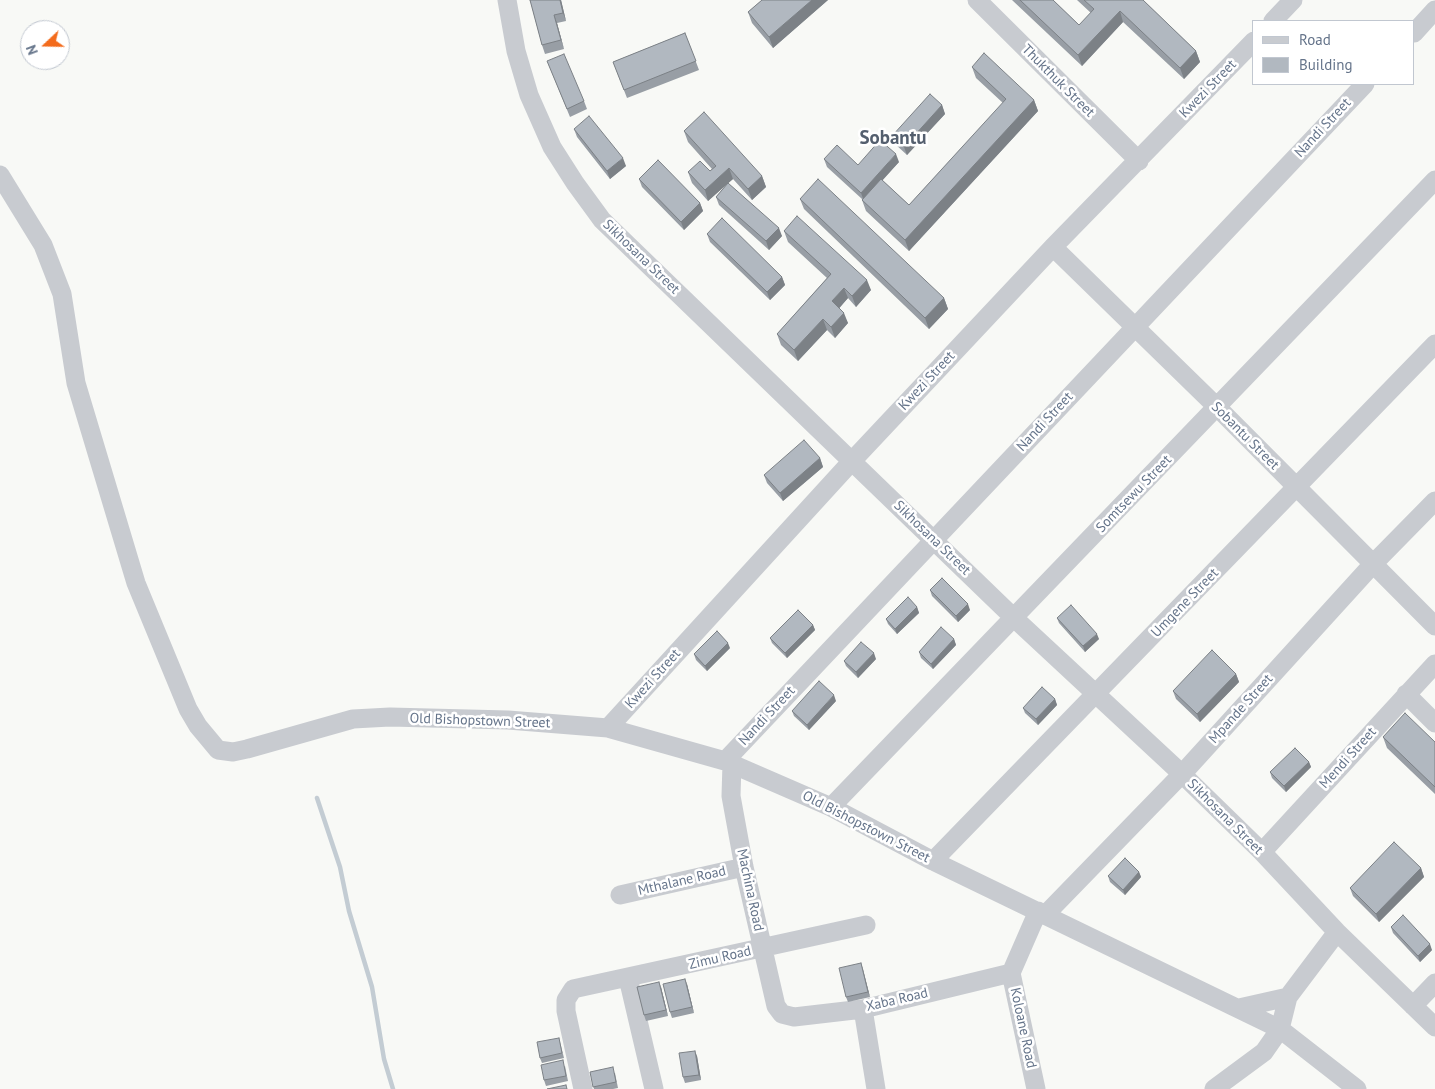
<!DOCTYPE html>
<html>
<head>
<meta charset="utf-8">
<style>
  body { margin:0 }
  #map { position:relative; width:1435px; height:1089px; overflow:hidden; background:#f8f9f6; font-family:"PT Sans",sans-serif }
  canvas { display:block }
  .legend { position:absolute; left:1252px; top:20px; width:162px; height:65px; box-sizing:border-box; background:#fff; border:1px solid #c1c7d0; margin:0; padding:6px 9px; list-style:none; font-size:15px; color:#65748a }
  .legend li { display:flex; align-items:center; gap:10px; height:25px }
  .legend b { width:25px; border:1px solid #c1c7d0 }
  .north { position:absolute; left:20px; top:20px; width:50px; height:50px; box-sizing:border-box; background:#fff; border:1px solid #c1c7d0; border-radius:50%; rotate:249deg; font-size:14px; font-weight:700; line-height:20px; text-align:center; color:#65748a }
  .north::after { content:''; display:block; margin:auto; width:18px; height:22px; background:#f36b1c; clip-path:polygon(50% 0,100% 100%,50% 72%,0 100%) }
</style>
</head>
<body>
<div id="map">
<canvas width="1435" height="1089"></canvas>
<ul class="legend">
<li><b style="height:6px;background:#c8cbd0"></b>Road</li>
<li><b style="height:14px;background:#b1b8c0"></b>Building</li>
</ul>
<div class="north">N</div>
</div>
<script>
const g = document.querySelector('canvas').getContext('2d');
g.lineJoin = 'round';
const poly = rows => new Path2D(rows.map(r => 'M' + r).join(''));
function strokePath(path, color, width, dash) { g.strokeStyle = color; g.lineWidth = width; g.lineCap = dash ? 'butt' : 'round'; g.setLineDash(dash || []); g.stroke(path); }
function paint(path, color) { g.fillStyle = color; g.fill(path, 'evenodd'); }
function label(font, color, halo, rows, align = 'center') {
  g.font = font + ' "PT Sans",sans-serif'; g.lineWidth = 5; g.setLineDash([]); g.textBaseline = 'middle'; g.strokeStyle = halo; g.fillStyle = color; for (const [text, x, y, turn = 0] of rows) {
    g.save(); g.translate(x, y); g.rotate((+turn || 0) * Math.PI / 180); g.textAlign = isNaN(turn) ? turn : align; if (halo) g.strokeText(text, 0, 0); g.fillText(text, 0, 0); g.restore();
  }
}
strokePath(poly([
  [317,798,340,867,349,911,372,987,384,1059,393,1089]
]), '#c3ccd3', 4.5);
strokePath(poly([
  [507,0,516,51,529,95,552,147,575,183,602,220,1013,617,1182,774,1262,852,1337,932,1435,1027],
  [977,0,1139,161],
  [1273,21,1293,0],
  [1414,33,1435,10],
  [0,175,43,245,62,294,76,383,136,583,188,709,198,726,218,750,233,752,247,749,353,719,390,717,508,720,608,728,725,761,831,807,933,861,1280,1029,1357,1089],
  [1053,247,1218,408,1435,626],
  [1406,694,1435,723],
  [608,728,852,461,1053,247,1254,41],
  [725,761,1365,84],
  [732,763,731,796,744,867,776,1006,782,1014,794,1017,863,1009,1011,973],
  [831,807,1435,180],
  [1262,852,1435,664],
  [933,861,1435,344],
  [620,895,744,867],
  [1045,915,1182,774,1373,564,1435,501],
  [628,978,654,1089],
  [1413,1006,1435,983],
  [1239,1008,1288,997],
  [863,1009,876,1089],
  [583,1089,566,1011,566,1000,573,989,866,925],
  [1036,1089,1011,973,1038,911],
  [1214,1089,1264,1052,1280,1029,1288,997,1337,932]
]), '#c8cbd0', 19);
paint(poly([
  [530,0,561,0,566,21,557,23,564,49,545,54,542,45],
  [762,0,828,0,773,48,752,23,748,12],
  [1012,0,1053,0,1079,25,1091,13,1077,0,1143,0,1196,51,1200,62,1184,79,1123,22,1082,66],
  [685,33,699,70,627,98,613,62],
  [547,61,584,101,587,109,570,117],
  [972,67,1034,100,1038,111,909,251,866,211,862,200,862,199,827,167,824,159,858,165,899,162,882,180,909,205,1003,103,976,78],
  [942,105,945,114,907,155,895,144,892,136],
  [574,129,626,166,610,179,577,137],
  [684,131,762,176,766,187,752,200,733,179,728,183,782,236,769,250,719,205,716,197,727,184,708,201,692,183,688,172,710,171,712,169,688,142],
  [639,179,700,203,703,211,684,230,642,187],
  [800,199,944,298,948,309,929,329,804,209],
  [784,231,871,290,856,307,848,298,839,308,848,323,835,338,827,330,798,361,781,345,777,334,827,278,788,242],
  [707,234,782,277,785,285,770,300,710,242],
  [820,458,823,467,783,501,767,483,764,475],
  [930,590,970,610,958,622,932,596],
  [917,607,919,613,897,634,888,624,886,619],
  [1057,618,1099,639,1085,652,1059,623],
  [813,625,815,630,787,658,772,643,770,638],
  [954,639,956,645,933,669,921,658,919,652],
  [730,648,707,671,696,660,694,654],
  [876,659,858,678,846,666,844,661],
  [1236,674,1239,682,1200,722,1176,699,1173,691],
  [1055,699,1057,705,1038,725,1025,713,1023,708],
  [836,701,809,730,794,716,792,711],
  [1383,737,1435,742,1435,794,1387,748],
  [1309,762,1311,767,1286,792,1272,778,1270,772],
  [1421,868,1424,877,1379,922,1353,896,1350,888],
  [1139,872,1141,877,1125,895,1110,882,1108,876],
  [1391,927,1432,950,1420,962,1393,933],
  [861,963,870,997,848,1002,846,997],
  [687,984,694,1013,672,1018,670,1012],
  [661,987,668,1016,646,1021,644,1015],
  [559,1038,564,1058,542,1063,540,1058],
  [697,1056,701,1080,685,1083,683,1077],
  [565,1066,568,1081,546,1086,544,1080],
  [590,1072,615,1073,618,1088,613,1089,594,1089]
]), '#989ea5');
paint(poly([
  [560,0,561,0,566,21,563,13],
  [812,0,828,0,773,48,769,37],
  [1120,11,1123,22,1082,66,1078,55],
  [554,15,557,23,564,49,561,40],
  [1196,51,1200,62,1184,79,1180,68],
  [1034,100,1038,111,909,251,905,240],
  [942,105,945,114,907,155,904,147],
  [896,154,899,162,864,201,861,193],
  [623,158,626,166,610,179,607,171],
  [729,168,733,179,708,201,705,190],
  [762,176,766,187,752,200,748,189],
  [700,203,703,211,684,230,681,222],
  [779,228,782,236,769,250,766,241],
  [782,277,785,285,770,300,767,292],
  [867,280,871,290,856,307,852,296],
  [844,288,848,298,836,312,832,301],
  [944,298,948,309,929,329,925,318],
  [844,313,848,323,835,338,831,327],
  [823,319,827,330,798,361,794,350],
  [820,458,823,467,783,501,780,493],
  [968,604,970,610,958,622,956,616],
  [917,607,919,613,897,634,895,629],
  [813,625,815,630,787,658,785,653],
  [1097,634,1099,639,1085,652,1083,646],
  [954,639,956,645,933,669,931,664],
  [728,643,730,648,707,671,705,666],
  [874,653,876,659,858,678,856,672],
  [1236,674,1239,682,1200,722,1197,714],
  [834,695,836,701,809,730,807,725],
  [1055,699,1057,705,1038,725,1036,719],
  [1309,762,1311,767,1286,792,1284,786],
  [1421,868,1424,877,1379,922,1376,914],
  [1139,872,1141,877,1125,895,1123,890],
  [1430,944,1432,950,1420,962,1418,956],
  [861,963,863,969,870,997,868,992],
  [685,979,687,984,694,1013,692,1007],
  [659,982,661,987,668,1016,666,1010],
  [695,1051,697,1056,701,1080,699,1075]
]), '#7c8186');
const building = poly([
  [530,0,560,0,563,13,554,15,561,40,542,45,530,0],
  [762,0,812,0,769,37,748,12,762,0],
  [1020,0,1053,0,1079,25,1094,9,1084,0,1143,0,1196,51,1180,68,1120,11,1078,55,1020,0],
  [685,33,696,61,624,90,613,62,685,33],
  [984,53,1034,100,905,240,862,200,881,179,909,205,1006,99,972,67,984,53],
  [564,54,584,101,567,109,547,61,564,54],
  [930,94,942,105,904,147,892,136,930,94],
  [704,112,762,176,748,189,729,168,705,190,688,172,700,161,710,171,716,166,684,131,704,112],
  [589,116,623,158,607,171,574,129,589,116],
  [880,140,896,154,861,193,824,159,837,145,858,165,880,140],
  [658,160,700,203,681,222,639,179,658,160],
  [818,179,944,298,925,318,800,199,818,179],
  [728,183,779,228,766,241,716,197,728,183],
  [797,216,867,280,852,296,844,288,832,301,844,313,831,327,823,319,794,350,777,334,831,274,784,231,797,216],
  [722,218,782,277,767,292,707,234,722,218],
  [804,440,820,458,780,493,764,475,804,440],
  [942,578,968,604,956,616,930,590,942,578],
  [908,597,917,607,895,629,886,619,908,597],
  [1071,605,1097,634,1083,646,1057,618,1071,605],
  [798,610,813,625,785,653,770,638,798,610],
  [941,627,954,639,931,664,919,652,941,627],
  [717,631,728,643,705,666,694,654,717,631],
  [861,642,874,653,856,672,844,661,861,642],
  [1212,650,1236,674,1197,714,1173,691,1212,650],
  [819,681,834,695,807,725,792,711,819,681],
  [1042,687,1055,699,1036,719,1023,708,1042,687],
  [1405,713,1435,742,1435,787,1383,737,1405,713],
  [1295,748,1309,762,1284,786,1270,772,1295,748],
  [1394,842,1421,868,1376,914,1350,888,1394,842],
  [1125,858,1139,872,1123,890,1108,876,1125,858],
  [1403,915,1430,944,1418,956,1391,927,1403,915],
  [861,963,868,992,846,997,839,968,861,963],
  [685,979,692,1007,670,1012,663,984,685,979],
  [659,982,666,1010,644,1015,637,987,659,982],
  [559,1038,562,1053,540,1058,537,1042,559,1038],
  [695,1051,699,1075,683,1077,679,1053,695,1051],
  [563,1060,566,1076,544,1080,541,1065,563,1060],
  [613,1067,616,1082,593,1087,590,1072,613,1067],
  [566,1085,567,1089,547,1089,566,1085]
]);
paint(building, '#b1b8c0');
strokePath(building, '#7c8186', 1);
label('14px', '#65748a', '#fff', [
  ["Thukthuk Street",1058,81,45],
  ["Kwezi Street",1208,89,-46],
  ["Nandi Street",1323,128,-47],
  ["Sikhosana Street",641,257,44],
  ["Kwezi Street",927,381,-47],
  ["Nandi Street",1045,422,-47],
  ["Sobantu Street",1245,436,45],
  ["Somtsewu Street",1134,494,-46],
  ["Sikhosana Street",932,538,44],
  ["Umgene Street",1185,603,-46],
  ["Kwezi Street",653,679,-48],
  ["Mpande Street",1241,709,-48],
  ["Nandi Street",767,716,-47],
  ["Old Bishopstown Street",480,721,2],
  ["Mendi Street",1348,758,-48],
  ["Sikhosana Street",1225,817,45],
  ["Old Bishopstown Street",866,827,27],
  ["Mthalane Road",682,881,-13],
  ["Machina Road",750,890,78],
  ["Zimu Road",720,958,-13],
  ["Xaba Road",897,1000,-13],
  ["Koloane Road",1023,1028,78]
]);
label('bold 19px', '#545f6e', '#fff', [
  ["Sobantu",893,139]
]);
</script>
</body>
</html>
